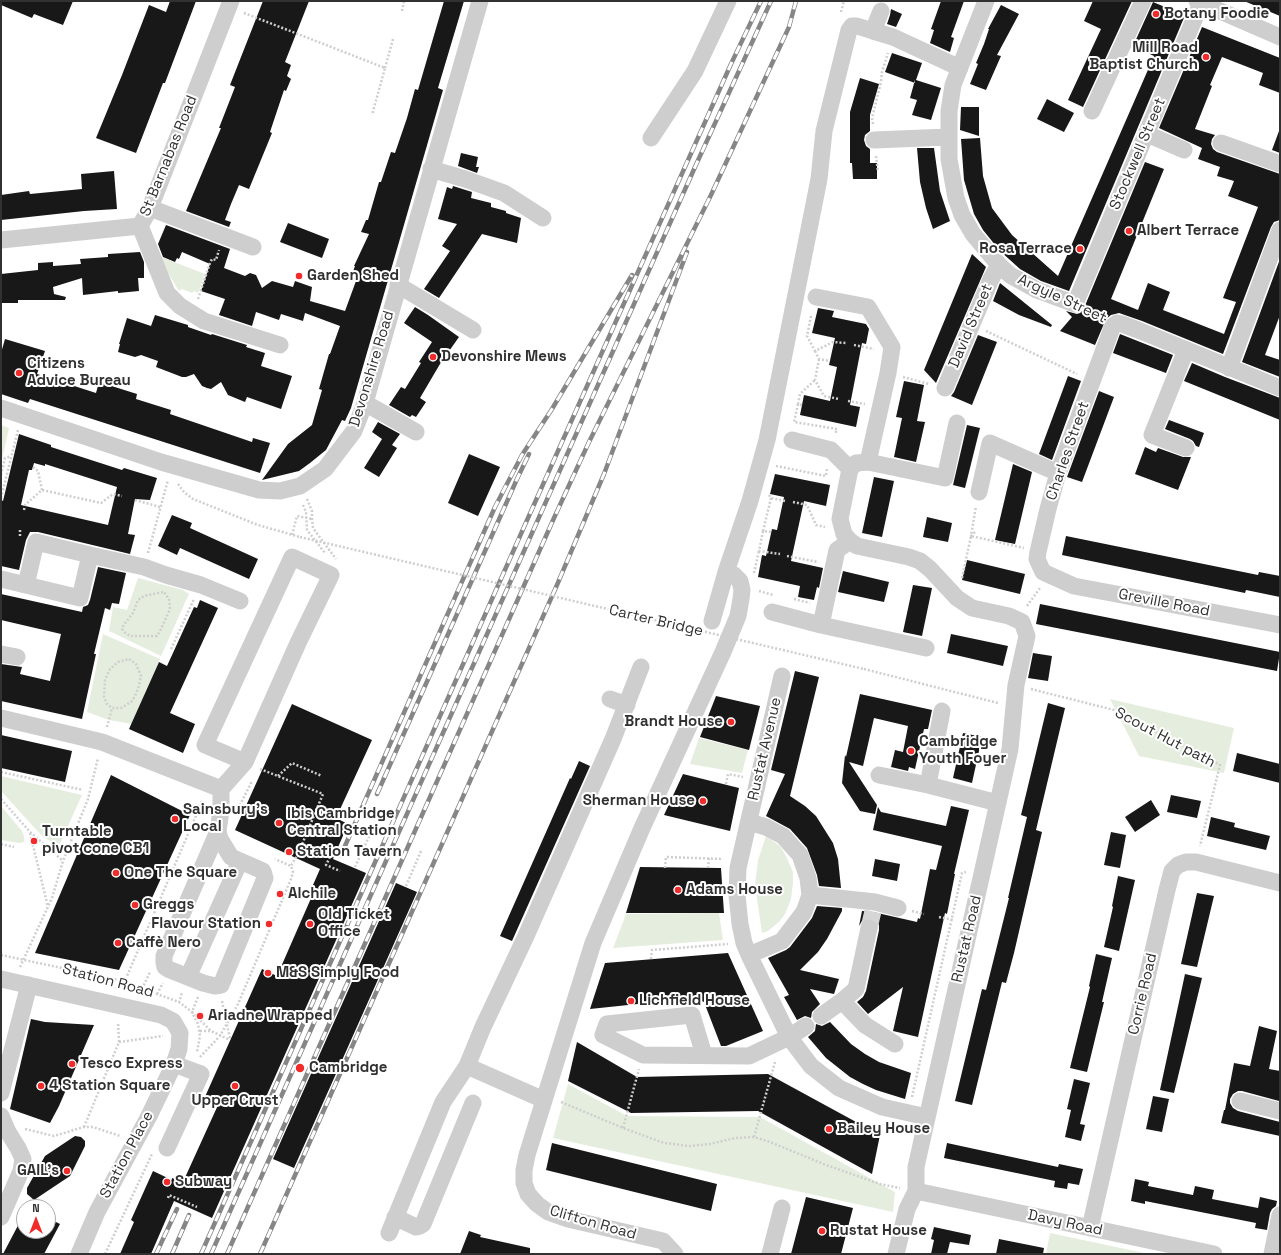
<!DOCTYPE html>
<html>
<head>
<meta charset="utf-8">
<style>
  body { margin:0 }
  #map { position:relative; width:1281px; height:1255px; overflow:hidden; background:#fff; font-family:"Space Grotesk",sans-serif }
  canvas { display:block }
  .frame { position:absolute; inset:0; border:2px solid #313131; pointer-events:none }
  .north { position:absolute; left:16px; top:1199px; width:40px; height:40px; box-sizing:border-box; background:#fff; border:1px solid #adadad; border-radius:50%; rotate:0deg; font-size:11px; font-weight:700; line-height:16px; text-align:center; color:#313131 }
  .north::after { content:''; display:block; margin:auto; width:14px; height:18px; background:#f02b2a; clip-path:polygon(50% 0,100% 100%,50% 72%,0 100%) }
</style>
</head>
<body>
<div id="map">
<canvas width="1281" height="1255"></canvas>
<div class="frame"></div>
<div class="north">N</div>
</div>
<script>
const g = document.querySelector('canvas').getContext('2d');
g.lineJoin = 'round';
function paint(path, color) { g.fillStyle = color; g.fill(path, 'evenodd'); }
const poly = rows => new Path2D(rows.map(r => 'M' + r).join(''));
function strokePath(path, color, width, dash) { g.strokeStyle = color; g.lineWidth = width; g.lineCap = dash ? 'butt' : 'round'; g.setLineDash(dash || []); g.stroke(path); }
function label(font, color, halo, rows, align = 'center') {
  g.font = font + ' "Space Grotesk",sans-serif'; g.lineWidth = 4; g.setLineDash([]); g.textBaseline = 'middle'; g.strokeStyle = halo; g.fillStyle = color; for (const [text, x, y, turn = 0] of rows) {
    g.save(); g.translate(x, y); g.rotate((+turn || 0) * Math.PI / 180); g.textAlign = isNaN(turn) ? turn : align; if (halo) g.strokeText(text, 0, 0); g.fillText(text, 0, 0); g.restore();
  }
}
paint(poly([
  [161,257,205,274,198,293,194,291,192,293,182,289,179,291,168,273,158,261],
  [1,425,9,428,1,464],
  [138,578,183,590,189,594,161,656,109,631,113,607,127,610],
  [103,634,160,659,132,724,109,720,87,712],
  [1110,699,1234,728,1224,773,1139,756],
  [699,738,748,750,742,773,690,764],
  [1,776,82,795,59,846,43,837,1,791],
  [1,806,22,831,24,836,24,842,19,843,1,840],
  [766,836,780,846,786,856,793,872,793,883,791,899,785,914,780,921,768,931,762,933,755,885,758,860],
  [719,913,723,940,613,948,626,914],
  [568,1084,627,1116,760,1117,895,1192,893,1212,553,1138],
  [1050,1233,1149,1254,1046,1254]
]), '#e5eede');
paint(poly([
  [1,1,73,1,63,25,34,14,32,18,1,5],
  [170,1,196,1,165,83,163,83,136,153,96,138,122,75,149,5,166,12],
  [263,1,309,1,285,62,291,65,287,76,291,79,286,91,284,90,270,132,272,133,249,189,239,185,231,204,225,220,231,222,229,227,186,211,221,128,219,128,235,87,230,85],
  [444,1,464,1,438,88,443,90,351,408,345,421,342,420,326,450,310,463,299,471,262,480,288,444,312,425,322,390,319,389,329,354,330,354,340,326,305,313,303,321,281,314,279,320,256,312,252,326,219,315,225,299,201,291,210,264,182,252,179,259,177,258,175,262,163,257,158,244,166,225,230,249,224,268,245,276,250,273,256,275,262,288,272,281,293,287,295,281,312,287,310,301,345,311,356,281,350,280,355,266,354,266,369,234,361,232,366,220,368,220,379,182,381,182,391,152,395,153,407,118,415,89,418,90],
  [941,1,964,1,951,37,954,38,950,52,930,43,934,30,931,29],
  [1093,1,1132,1,1083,107,1068,100,1101,29,1084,21],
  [1244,1,1280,1,1280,16],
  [1153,2,1177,12,1178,10,1186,13,1069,291,1041,281,1020,269,1000,251,983,230,974,214,964,180,961,139,980,138,983,176,992,208,1012,235,1058,276,1154,56,1133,46],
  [1001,5,1019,14,997,55,1001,56,986,90,970,84,978,64,976,63,984,44,989,29,988,29],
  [891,9,902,14,896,27,887,24,890,15],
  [1202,27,1280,58,1280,93,1259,85,1263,73,1222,57,1210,85,1212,86,1195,129,1215,135,1212,139,1211,144,1213,149,1217,152,1280,174,1280,220,1274,222,1271,227,1223,354,1142,321,1119,313,1111,315,1106,319,1095,345,1060,331,1072,317,1066,311,1077,314,1081,312,1084,308,1145,162,1164,169,1111,299,1138,310,1148,283,1170,292,1163,310,1224,334,1236,302,1223,298,1258,207,1228,196,1234,181,1217,176,1220,167,1198,159,1202,148,1159,128],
  [892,53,922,63,916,80,941,88,931,120,912,115,917,100,910,98,915,80,915,83,885,72],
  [860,78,879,84,870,115,870,131,865,135,864,140,866,146,870,149,870,163,877,163,877,179,853,179,852,163,850,163,850,112],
  [1047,99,1074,113,1064,132,1037,119],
  [961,107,979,107,979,136,960,130],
  [1279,131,1280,131,1280,153,1272,150],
  [917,148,934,148,940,191,950,221,933,229,926,208,920,182],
  [461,153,478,157,476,167,479,167,477,173,458,166],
  [114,171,117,209,84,211,1,220,1,195,29,191,30,194,82,189,81,174],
  [453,186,472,192,471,198,491,203,491,207,506,211,506,213,521,218,517,243,482,234,439,298,424,289,450,251,442,246,457,224,438,219,447,187,452,189],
  [288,223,329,239,322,258,280,242],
  [140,252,144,262,144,278,138,278,139,291,118,293,118,291,83,295,82,278,53,287,54,294,66,297,65,300,18,300,18,303,1,303,1,274,38,270,38,263,53,262,53,266,81,264,80,259,108,257,108,254],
  [972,254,986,267,936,383,924,370],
  [1280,259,1280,315,1265,355,1280,360,1280,377,1242,362],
  [1000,283,1052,325,1051,327,1019,315,993,301],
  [415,307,428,315,459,337,440,364,420,398,426,402,416,417,412,415,410,417,389,405,401,387,405,389,421,363,419,362,432,342,404,323],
  [818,308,834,311,832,317,866,324,869,329,866,344,862,343,850,405,860,407,856,427,800,415,804,395,830,401,837,367,829,365,835,338,812,333],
  [155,315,188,325,188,327,211,335,212,334,247,345,246,347,265,353,261,366,292,376,281,409,247,397,245,402,228,395,221,382,211,389,207,388,202,386,194,374,186,377,182,377,156,367,158,361,141,355,135,357,118,352,120,344,119,344,127,318,151,326],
  [1120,334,1173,355,1166,373,1113,353],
  [978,335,997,342,972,405,951,396,954,392],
  [5,339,45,351,37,374,96,393,99,382,137,394,136,399,171,410,170,414,252,442,253,438,270,443,260,473,30,399,28,403,1,394,1,353],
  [1192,363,1225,377,1280,398,1280,420,1184,381],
  [1068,376,1081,381,1052,460,1039,454],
  [904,381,924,385,917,421,925,422,916,462,894,457,902,418,896,417],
  [1099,391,1114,397,1082,482,1067,477],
  [1169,420,1204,433,1199,447,1196,446,1193,441,1190,439,1165,429],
  [378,422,400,434,392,445,397,448,379,477,364,468,382,439,372,432],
  [967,425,980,428,965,488,953,485],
  [19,434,51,445,51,447,91,460,122,470,124,468,157,478,150,500,135,499,128,534,135,535,130,554,38,532,30,532,26,540,19,570,1,566,1,500,3,501],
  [34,463,45,466,45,464,117,487,108,525,21,505,29,470,32,470],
  [1145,447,1156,452,1158,448,1183,457,1191,457,1178,490,1135,474],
  [469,454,500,467,478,516,448,503],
  [1013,464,1032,472,1015,544,995,540],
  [775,474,830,485,826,506,804,501,791,561,823,568,819,588,817,587,814,600,798,597,800,586,758,577,762,555,766,556,772,529,777,530,784,497,770,494],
  [874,477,894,481,882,537,862,533],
  [172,515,192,523,190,528,258,559,249,579,180,548,177,555,158,546],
  [927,517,952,523,948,542,923,537],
  [1066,536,1258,575,1259,572,1280,576,1280,597,1246,590,1245,593,1062,555],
  [967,560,1025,574,1020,594,962,580],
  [98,567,126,573,119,604,112,603,110,610,105,608,94,654,96,654,82,719,1,701,1,664,22,667,20,674,50,681,61,634,1,620,1,594,82,612,83,607,88,605,90,600],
  [843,571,889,582,884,602,838,592],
  [913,585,932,588,922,636,903,632],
  [200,600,218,608,170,713,195,724,183,753,129,729,159,662,167,666,194,607,197,608],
  [1040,604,1280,652,1277,671,1036,624],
  [951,634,1008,646,1003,666,947,653],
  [1033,653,1052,656,1048,681,1028,678],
  [795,671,819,677,790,796,805,806,816,816,833,843,838,859,841,888,819,886,817,875,807,848,790,829,766,816,785,774,771,770],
  [860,694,932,710,928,729,924,729,915,769,909,767,908,771,891,767,895,750,903,752,908,726,874,718,863,766,849,762,877,805,875,814,860,811,842,783,845,755,846,757],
  [716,696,760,706,749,750,700,737],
  [1048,703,1065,708,1036,830,1042,832,1014,953,1006,983,1002,982,972,1105,955,1101,982,989,986,990,1009,898,1008,898,1027,817,1021,815],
  [292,704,372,740,336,818,348,824,333,859,366,873,212,1218,174,1201,151,1254,120,1254,134,1222,131,1220,153,1171,172,1180,172,1178,183,1182,218,1105,204,1099,262,969,277,976,312,896,309,894,320,869,235,830],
  [963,733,982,737,972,783,953,778],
  [1,735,72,751,65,782,1,768],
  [1237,753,1280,764,1280,783,1233,771],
  [579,761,590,766,512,941,500,936,570,778,571,779],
  [683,774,739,788,730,831,664,815],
  [111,775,190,815,119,970,35,953],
  [1171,795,1201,801,1197,818,1167,812],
  [1151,800,1160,815,1135,832,1125,817],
  [951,806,969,810,954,874,955,874,947,914,945,913,918,1037,893,1031,903,987,868,1014,857,1002,863,997,866,991,879,930,879,925,876,921,871,918,866,919,862,921,859,926,862,911,873,912,917,922,918,918,920,919,930,869,936,870,942,846,873,830,878,807,881,812,946,826],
  [1211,817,1235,823,1234,827,1270,836,1266,850,1207,836],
  [1111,832,1126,835,1120,868,1104,865],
  [875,859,900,864,897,881,872,876],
  [640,867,721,868,724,913,626,913],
  [1118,876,1135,880,1119,951,1104,947,1113,907,1112,906],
  [396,883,417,892,294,1168,273,1159],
  [1197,893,1214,896,1197,967,1181,964],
  [817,906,842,908,842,911,827,939,818,952,800,970,839,979,834,994,810,989,820,1004,812,1012,811,1018,805,1016,797,1020,784,997,789,995,768,958,786,950,790,947,812,918],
  [728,953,763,1031,726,1046,721,1046,704,1002,695,998,590,1009,605,963],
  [1096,954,1112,958,1102,1002,1104,1002,1087,1072,1070,1068,1090,987,1089,986],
  [1185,974,1202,978,1174,1093,1160,1090],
  [31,1019,45,1022,94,1025,59,1106,50,1123,10,1109],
  [830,1022,851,1044,865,1054,879,1062,911,1073,905,1099,876,1090,863,1084,850,1077,826,1058,808,1037,815,1031,816,1024,822,1026],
  [1259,1026,1277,1031,1269,1069,1280,1071,1279,1101,1242,1091,1238,1091,1233,1094,1230,1099,1230,1103,1233,1108,1238,1111,1280,1122,1280,1136,1221,1123,1224,1110,1225,1110,1234,1063,1250,1066],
  [577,1042,637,1077,768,1074,880,1135,872,1174,758,1111,631,1113,568,1081],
  [1074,1079,1090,1083,1080,1124,1085,1125,1081,1141,1065,1137,1071,1110,1067,1109],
  [1153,1096,1169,1099,1162,1132,1146,1129],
  [75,1136,81,1137,85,1141,85,1146,70,1176,34,1200,27,1194,27,1188,45,1156],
  [552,1143,717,1184,711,1211,546,1170],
  [947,1143,1058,1167,1059,1164,1083,1169,1079,1185,1068,1183,1067,1189,1054,1187,1055,1181,944,1158],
  [1135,1179,1149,1182,1148,1186,1193,1195,1195,1186,1214,1190,1212,1199,1258,1208,1260,1197,1277,1201,1276,1206,1272,1209,1270,1213,1267,1230,1255,1228,1256,1223,1145,1201,1145,1204,1131,1201],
  [806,1197,853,1208,841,1254,791,1254],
  [24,1214,24,1231,48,1231,48,1218,60,1224,44,1254,3,1254],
  [934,1227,971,1235,969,1245,950,1242,947,1254,931,1254,934,1240,931,1239],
  [469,1231,481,1235,480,1237,530,1248,530,1254,460,1254],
  [999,1239,1044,1248,1043,1254,996,1254]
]), '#181818');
strokePath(poly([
  [869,928,873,911]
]), '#d6d6d6', 17, [17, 8]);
strokePath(poly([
  [402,11,404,1],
  [841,12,844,1],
  [244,13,385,68,372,115],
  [385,68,393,39],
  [873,124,872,118,881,82,882,72,888,53],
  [876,156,878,172],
  [198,299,210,263,212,259,216,260,219,250],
  [1090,311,1102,316],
  [811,316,807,336,815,351,833,342,846,343],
  [986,331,1077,374],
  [854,345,874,349],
  [815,351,819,359,830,361],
  [819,359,815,380,824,396,839,399],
  [903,377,929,384],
  [848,401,865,404],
  [798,404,794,422,837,429,835,434],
  [802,405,798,404,800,394,815,380],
  [776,466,826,476,827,468],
  [33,467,38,471,42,490],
  [1,475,5,458,11,456],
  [178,484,184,492,193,499,258,525,300,537],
  [769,495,771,498,785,501],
  [1,498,18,430],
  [771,498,763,531,771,532],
  [307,499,312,511,312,519,313,528,336,559],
  [135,500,160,507],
  [793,502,807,505,816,525,825,527],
  [303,505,306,512,307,530,325,553],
  [24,510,25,505,42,490,101,503,113,494,122,496],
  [20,530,20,536],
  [763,531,759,551,780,554],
  [975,532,971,536,976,506],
  [292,535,297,516,312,519],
  [148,553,168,480],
  [787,556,818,562],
  [754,573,759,551],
  [962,578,971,536,1024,548],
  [759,591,773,595],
  [163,592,144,596,138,600,133,613,123,626,122,629,124,632,130,636,157,636,160,631,170,609,169,599,164,592],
  [794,599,810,603],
  [1027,606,1040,588],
  [171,649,194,599],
  [129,659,136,664,141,676,139,686,135,696,131,702,121,708,112,708,107,704,104,697,105,680,110,669,118,662,129,659],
  [864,669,998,703],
  [1031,689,1114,710,1220,765,1200,846],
  [107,727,112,708],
  [260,769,323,794,298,854,291,866],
  [1,772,83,790],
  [278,776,292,763,322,776],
  [726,784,728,774,743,777],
  [1,799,30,832,63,861],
  [238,809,252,781],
  [30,833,48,907],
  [1,844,14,847],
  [330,857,326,865,340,871],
  [355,867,372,830],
  [665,868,666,857,723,859],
  [708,868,709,858],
  [406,886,421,851],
  [912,911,924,914],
  [939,917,953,920],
  [1,955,118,980,179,1002,192,1012,198,1024,200,1036,197,1052],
  [651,959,652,950,728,944],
  [20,967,52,898,63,861,88,799,98,758],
  [124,983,198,811,202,801,202,799],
  [142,989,150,972],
  [157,994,163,983],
  [198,997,192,1012,211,1031,230,1040],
  [222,1001,230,1039],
  [179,1003,182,992],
  [200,1031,211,1031],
  [119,1042,163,1036],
  [200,1057,220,1036,238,1004,291,879,293,872,291,866,275,859],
  [912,1097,962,873,966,872],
  [561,1102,623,1128,664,1143,690,1146,710,1144,735,1138,754,1137,770,1142,826,1165,880,1184,900,1188],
  [84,1127,119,1042,118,1022],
  [623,1128,639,1069],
  [25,1129,54,1136,84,1127,93,1127,120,1136],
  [754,1137,775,1062],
  [168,1198,169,1195,197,1207],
  [105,1254,152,1154]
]), '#cecece', 2.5, [2, 2]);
strokePath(poly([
  [986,1,953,85,949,111,949,159,956,198,962,215,973,234,999,265,1010,275,1037,290,1075,304,1201,3],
  [1197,1,1280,37],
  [881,11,873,31,893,37,960,68],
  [1092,111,1143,1],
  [1147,134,1184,150],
  [651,138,695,71,728,1],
  [874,140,948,137],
  [1221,143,1280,164],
  [431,169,465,179,504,193,543,218],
  [150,208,253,247],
  [140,226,167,293,180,306,204,321,280,345],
  [1,240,140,226,150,208,231,1],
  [398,285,473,330],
  [816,297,868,307,892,347,888,373,868,462,856,463,850,469,840,519,844,534,850,541,857,546,909,557,920,561,930,569,957,598,972,608,1009,616,1022,622,1027,636,1016,685,1010,749,916,1167,916,1191,907,1209,896,1254],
  [1186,350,1152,435,1186,448],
  [1229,368,1280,230],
  [945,388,991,279,999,265],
  [1280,388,1138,330,1122,324,1117,323,1114,325,1112,328,1058,473,1048,509,1038,552,1037,559,1043,572,1074,586,1280,625],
  [365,403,416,432],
  [1,408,161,462,259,490,280,491,300,486,325,469,354,431,365,403,480,1],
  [792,440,831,450,850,469],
  [868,462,945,478,957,423],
  [979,492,990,443,1058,473],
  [850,541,837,550,821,625,926,648],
  [1,579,80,598,90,555,144,567,166,575,201,585,240,601],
  [26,585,36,542,90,555],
  [772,612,821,625],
  [712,621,726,572,750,501,767,440,819,179,824,131,849,30,852,26,857,26,873,31],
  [1,654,17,657],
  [782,676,738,868,737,895,740,924,744,943,749,955,789,1037,811,1066,839,1088,882,1107,927,1117],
  [610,699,627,705],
  [1,718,102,742,221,789],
  [879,775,928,785,998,803],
  [928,785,942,711],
  [218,831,221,811,221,789,245,762,298,643,331,575,292,557,205,745,245,762],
  [218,831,220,839,231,857,263,871,265,878,221,985,215,986,203,983,168,969,165,967,164,963,164,956,218,831],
  [810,895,875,902,898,908],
  [869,928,856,989,842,1001,865,1025,895,1044],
  [749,955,782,941,804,912,810,895,808,878,800,855,783,836,766,827,749,822],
  [188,977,240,861],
  [1,979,161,1015,173,1021,180,1033,179,1049,174,1064,149,1116,97,1212,79,1254],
  [821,1016,842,1001],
  [704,1055,692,1015,607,1024,603,1035,643,1055,749,1056,789,1037,806,1026],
  [467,1066,544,1100],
  [1,1093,29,985],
  [1240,1101,1280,1111],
  [1,1116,8,1132,18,1148,23,1159,21,1171,1,1217],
  [167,1148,201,1074,174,1064],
  [916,1191,1214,1254],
  [395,1217,416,1227,420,1226,423,1224,473,1103],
  [1090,1228,1167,890,1172,871,1178,865,1186,862,1196,862,1280,883],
  [389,1233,443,1102,467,1066,483,1027,526,936,613,739,641,667],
  [675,1254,663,1241,568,1219,548,1212,537,1204,528,1194,524,1183,524,1170,527,1155,593,943,642,828,723,652,738,616,741,599,742,590,740,581,734,575,726,572],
  [770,1254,782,1208],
  [1272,1254,1280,1215]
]), '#cecece', 17);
const rail = poly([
  [377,794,517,479,529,454],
  [341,855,495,507,522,455,552,409,632,275],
  [156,1254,177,1209],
  [172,1254,189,1215],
  [201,1254,524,527,731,64,761,1],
  [211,1254,695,167,771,1],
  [227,1254,554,518,589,442,711,195,789,27,796,1],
  [260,1254,557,585,604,474,687,252]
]);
strokePath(rail, '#868686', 4.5);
strokePath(rail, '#fff', 3, [9]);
strokePath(poly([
  [300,537,864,669]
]), '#cecece', 2.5, [2, 2]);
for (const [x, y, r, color] of [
  [1156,14,4,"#f02b2a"],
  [1206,57,4,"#f02b2a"],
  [1129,231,4,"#f02b2a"],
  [1080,249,4,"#f02b2a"],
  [299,276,4,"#f02b2a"],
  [433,357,4,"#f02b2a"],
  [19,373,4,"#f02b2a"],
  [731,722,4,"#f02b2a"],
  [911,751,4,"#f02b2a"],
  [703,801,4,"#f02b2a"],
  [175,819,4,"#f02b2a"],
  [279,823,4,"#f02b2a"],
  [34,841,4,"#f02b2a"],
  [289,852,4,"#f02b2a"],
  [116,873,4,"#f02b2a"],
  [678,890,4,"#f02b2a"],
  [280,894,4,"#f02b2a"],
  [135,905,4,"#f02b2a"],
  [269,924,4,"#f02b2a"],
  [310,924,4,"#f02b2a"],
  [118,943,4,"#f02b2a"],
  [268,973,4,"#f02b2a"],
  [631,1001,4,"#f02b2a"],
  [200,1016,4,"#f02b2a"],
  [72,1064,4,"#f02b2a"],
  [300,1068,5,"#f02b2a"],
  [41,1086,4,"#f02b2a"],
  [235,1086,4,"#f02b2a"],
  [829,1129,4,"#f02b2a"],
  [67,1171,4,"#f02b2a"],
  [167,1182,4,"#f02b2a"],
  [822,1231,4,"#f02b2a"]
]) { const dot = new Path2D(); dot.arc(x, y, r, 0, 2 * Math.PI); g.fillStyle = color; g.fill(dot); strokePath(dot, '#fff', 1.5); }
label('bold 15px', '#313131', '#fff', [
  ["Botany Foodie",1164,14],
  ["Mill Road",1198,48,"right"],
  ["Baptist Church",1198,65,"right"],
  ["Albert Terrace",1137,231],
  ["Rosa Terrace",1072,249,"right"],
  ["Garden Shed",307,276],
  ["Devonshire Mews",441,357],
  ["Citizens",27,364],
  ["Advice Bureau",27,381],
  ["Brandt House",723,722,"right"],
  ["Cambridge",919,742],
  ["Youth Foyer",919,759],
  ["Sherman House",695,801,"right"],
  ["Sainsbury's",183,810],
  ["Local",183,827],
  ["Ibis Cambridge",287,814],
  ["Central Station",287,831],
  ["Turntable",42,832],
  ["pivot cone CB1",42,849],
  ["Station Tavern",297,852],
  ["One The Square",124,873],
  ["Adams House",686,890],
  ["Alchile",288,894],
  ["Greggs",143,905],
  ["Old Ticket",318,915],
  ["Office",318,932],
  ["Flavour Station",261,924,"right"],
  ["Caffè Nero",126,943],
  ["M&S Simply Food",276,973],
  ["Lichfield House",639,1001],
  ["Ariadne Wrapped",208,1016],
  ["Tesco Express",80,1064],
  ["Cambridge",309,1068],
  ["4 Station Square",49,1086],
  ["Upper Crust",235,1101,"center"],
  ["Bailey House",837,1129],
  ["GAIL's",59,1171,"right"],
  ["Subway",175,1182],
  ["Rustat House",830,1231]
], 'left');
label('15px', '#313131', '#fff', [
  ["Stockwell Street",1138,154,-67],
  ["St Barnabas Road",169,156,-68],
  ["Argyle Street",1062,299,25],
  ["David Street",971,326,-67],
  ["Devonshire Road",372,369,-73],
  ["Charles Street",1068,451,-71],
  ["Greville Road",1164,603,11],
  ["Carter Bridge",656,621,13],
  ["Scout Hut path",1165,738,28],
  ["Rustat Avenue",765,749,-77],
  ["Rustat Road",967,939,-77],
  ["Station Road",108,981,15],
  ["Corrie Road",1143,994,-77],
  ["Station Place",127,1155,-62],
  ["Clifton Road",593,1223,16],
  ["Davy Road",1065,1223,12]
]);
</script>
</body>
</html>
